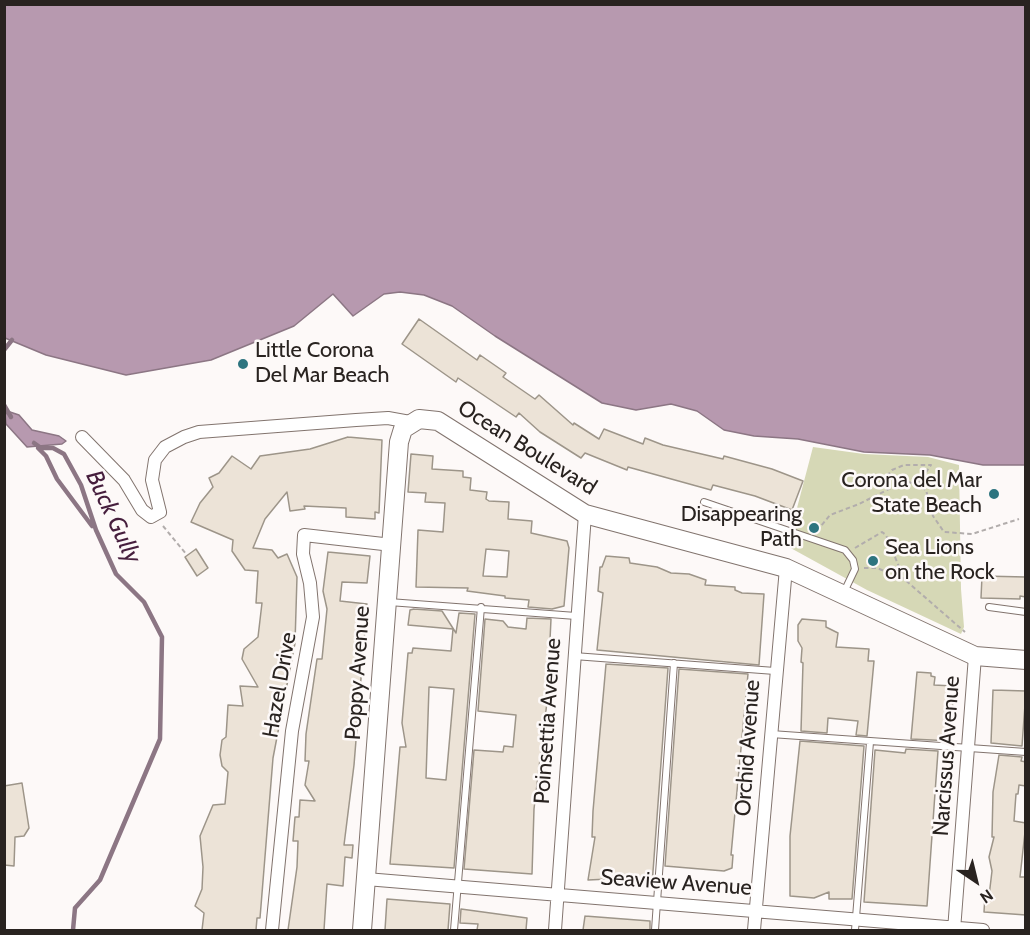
<!DOCTYPE html>
<html>
<head>
<meta charset="utf-8">
<style>
  body { margin:0 }
  #map { position:relative; width:1030px; height:935px; overflow:hidden; background:#fdf9f8; font-family:Cabin,sans-serif }
  canvas { display:block }
  .frame { position:absolute; inset:0; border:6px solid #292320; pointer-events:none }
  .north { position:absolute; left:946px; top:851px; width:60px; height:60px; -webkit-text-stroke:4px #fdf9f8; paint-order:stroke; rotate:145deg; font-size:16px; font-weight:700; line-height:24px; text-align:center; color:#292320 }
  .north::after { content:''; display:block; margin:auto; width:21px; height:27px; background:#292320; clip-path:polygon(50% 0,100% 100%,50% 72%,0 100%) }
</style>
</head>
<body>
<div id="map">
<canvas width="1030" height="935"></canvas>
<div class="frame"></div>
<div class="north">N</div>
</div>
<script>
const g = document.querySelector('canvas').getContext('2d');
g.lineJoin = 'round';
function paint(path, color) { g.fillStyle = color; g.fill(path, 'evenodd'); }
const poly = rows => new Path2D(rows.map(r => 'M' + r).join(''));
function strokePath(path, color, width, dash) { g.strokeStyle = color; g.lineWidth = width; g.lineCap = dash ? 'butt' : 'round'; g.setLineDash(dash || []); g.stroke(path); }
function label(font, color, halo, rows, align = 'center') {
  g.font = font + ' Cabin,sans-serif'; g.lineWidth = 5; g.setLineDash([]); g.textBaseline = 'middle'; g.strokeStyle = halo; g.fillStyle = color; for (const [text, x, y, turn = 0] of rows) {
    g.save(); g.translate(x, y); g.rotate((+turn || 0) * Math.PI / 180); g.textAlign = isNaN(turn) ? turn : align; if (halo) g.strokeText(text, 0, 0); g.fillText(text, 0, 0); g.restore();
  }
}
paint(poly([
  [813,447,864,454,928,457,959,465,961,589,964,627,961,634,867,590,787,546]
]), '#d6d8b6');
const water = poly([
  [4,5,1025,5,1025,465,983,465,930,455,864,452,798,439,754,436,724,430,697,411,671,404,636,410,602,403,495,336,452,306,424,295,400,292,384,294,353,316,333,294,294,326,211,360,126,375,46,355,5,338,4,5],
  [10,412,19,415,32,430,59,436,66,441,62,444,27,447,6,424,5,414,10,412]
]);
paint(water, '#b799af');
strokePath(water, '#8c7684', 1.5);
strokePath(poly([
  [4,350,12,340],
  [4,405,11,417],
  [34,443,41,448,53,448,64,454,81,485,96,530,116,574,144,602,162,637,160,739,100,880,75,908,73,930],
  [38,448,46,456,57,479,92,526]
]), '#8c7684', 4.5);
const building = poly([
  [419,319,477,360,480,355,506,373,503,377,535,399,539,395,573,425,574,423,599,439,604,429,643,444,645,438,663,445,723,459,724,456,772,469,803,481,792,510,755,496,713,485,711,490,628,467,627,470,585,453,581,458,540,432,519,413,516,417,458,378,456,382,402,344,419,319],
  [348,437,382,440,379,513,375,512,375,519,346,517,346,508,304,506,305,509,290,511,287,492,265,519,253,548,272,550,278,558,287,554,297,577,295,643,273,758,260,918,257,918,256,930,202,930,204,913,195,906,202,889,203,867,200,836,213,805,225,804,228,772,222,766,220,755,222,740,226,737,228,705,243,706,240,686,258,687,242,659,244,649,258,637,262,603,256,603,258,571,245,570,232,551,233,540,191,522,200,503,213,487,209,478,219,473,232,456,251,469,260,456,310,449,348,437],
  [411,454,433,456,432,469,463,471,463,477,471,478,470,490,487,492,486,499,489,501,509,502,508,519,532,521,531,533,567,541,569,548,564,606,552,609,528,607,529,600,505,598,505,596,467,591,468,588,416,587,418,530,443,532,445,503,425,502,426,493,408,492,411,454],
  [486,549,509,551,507,577,483,576,486,549],
  [196,549,208,568,197,576,185,557,196,549],
  [328,552,370,556,367,583,342,582,340,601,367,604,354,765,344,845,353,845,352,858,345,857,343,886,327,884,324,930,288,930,297,867,298,841,293,841,295,817,299,817,300,800,315,801,305,785,309,761,305,761,306,734,317,659,322,659,327,609,323,591,328,552],
  [606,556,629,558,630,563,657,567,671,573,689,574,706,580,705,585,735,587,735,590,742,593,764,594,759,665,597,650,603,593,598,591,600,567,602,567,606,556],
  [982,576,1026,577,1026,597,1020,596,1020,599,981,598,982,576],
  [414,609,442,611,456,633,459,613,475,614,454,868,390,864,400,747,406,747,402,723,408,653,412,653,413,648,451,651,453,629,408,625,410,610,414,609],
  [429,687,454,689,446,780,426,778,429,687],
  [527,618,551,619,547,702,534,809,532,874,464,869,474,750,503,752,504,746,513,747,516,715,478,711,485,619,503,621,508,627,526,629,527,618],
  [802,619,826,621,826,627,838,633,836,647,869,649,868,661,874,661,867,736,856,735,858,721,828,718,827,733,801,731,803,663,801,662,802,648,798,641,798,625,802,619],
  [606,664,668,668,652,885,628,884,623,879,617,883,609,879,588,880,595,837,592,837,593,811,606,664],
  [679,669,748,674,731,855,733,855,732,868,724,871,665,866,679,669],
  [917,672,931,673,931,676,935,677,934,685,953,686,952,741,911,739,917,672],
  [993,690,1026,691,1022,746,991,743,993,690],
  [800,741,864,746,852,899,829,899,829,892,814,898,790,896,790,836,800,741],
  [906,749,938,751,927,906,864,902,875,750,905,753,906,749],
  [999,755,1022,757,1021,761,1026,762,1026,786,1019,785,1018,794,1016,794,1014,821,1026,823,1020,877,1026,877,1026,915,984,912,985,896,989,896,992,871,989,857,994,837,992,837,993,792,999,755],
  [22,783,29,828,24,836,15,837,14,866,4,865,4,786,22,783],
  [387,899,450,904,448,930,385,930,387,899],
  [461,909,527,918,526,930,477,930,478,924,460,923,461,909],
  [585,916,650,921,650,930,583,930,585,916]
]);
paint(building, '#ece3d7');
strokePath(building, '#9d9589', 1.5);
const lane = poly([
  [704,502,845,550,853,560,855,569,844,592],
  [389,602,576,616],
  [989,607,1026,612],
  [574,656,775,671],
  [771,734,1026,752],
  [454,930,481,607],
  [655,930,674,663],
  [855,930,870,742]
]);
const street = poly([
  [82,437,124,480,142,510,151,517,160,512,152,480,155,460,165,447,184,437,199,432,356,420,388,418,410,422],
  [366,879,983,930],
  [272,930,292,731,313,617,310,583,303,554,304,535,392,545],
  [555,930,585,514],
  [754,930,786,568],
  [954,930,975,656]
]);
const secondary = poly([
  [362,930,399,442,403,429,419,419,438,421,585,514,786,568,975,656,1026,660]
]);
strokePath(lane, '#82746e', 8);
strokePath(street, '#82746e', 14);
strokePath(secondary, '#82746e', 20);
strokePath(poly([
  [887,476,892,470,904,465,931,465,917,485],
  [163,526,187,555],
  [817,531,830,515,859,504,901,483,909,482,926,490,933,516,944,532,972,534,1019,519],
  [855,548,882,532,886,535,904,579],
  [864,568,877,568,904,579,965,632]
]), '#b2adac', 2, [4.5, 3]);
strokePath(lane, '#fff', 6);
strokePath(street, '#fff', 12);
strokePath(secondary, '#fff', 18);
for (const [x, y, r, color] of [
  [243,364,6,"#2d747f"],
  [994,494,6,"#2d747f"],
  [814,528,6,"#2d747f"],
  [873,561,6,"#2d747f"]
]) { const dot = new Path2D(); dot.arc(x, y, r, 0, 2 * Math.PI); g.fillStyle = color; g.fill(dot); strokePath(dot, '#fdf9f8', 2); }
label('22px', '#292320', '#fdf9f8', [
  ["Little Corona",255,351],
  ["Del Mar Beach",255,376],
  ["Corona del Mar",982,481,"right"],
  ["State Beach",982,506,"right"],
  ["Disappearing",802,515,"right"],
  ["Path",802,540,"right"],
  ["Sea Lions",885,548],
  ["on the Rock",885,573]
], 'left');
label('22px', '#292320', '#fdf9f8', [
  ["Ocean Boulevard",527,448,32],
  ["Poppy Avenue",358,673,-86],
  ["Hazel Drive",280,685,-80],
  ["Poinsettia Avenue",548,721,-86],
  ["Orchid Avenue",748,748,-86],
  ["Narcissus Avenue",947,756,-86],
  ["Seaview Avenue",676,883,4]
]);
label('italic 24px', '#461e3d', '#fdf9f8', [
  ["Buck Gully",113,517,65]
]);
</script>
</body>
</html>
